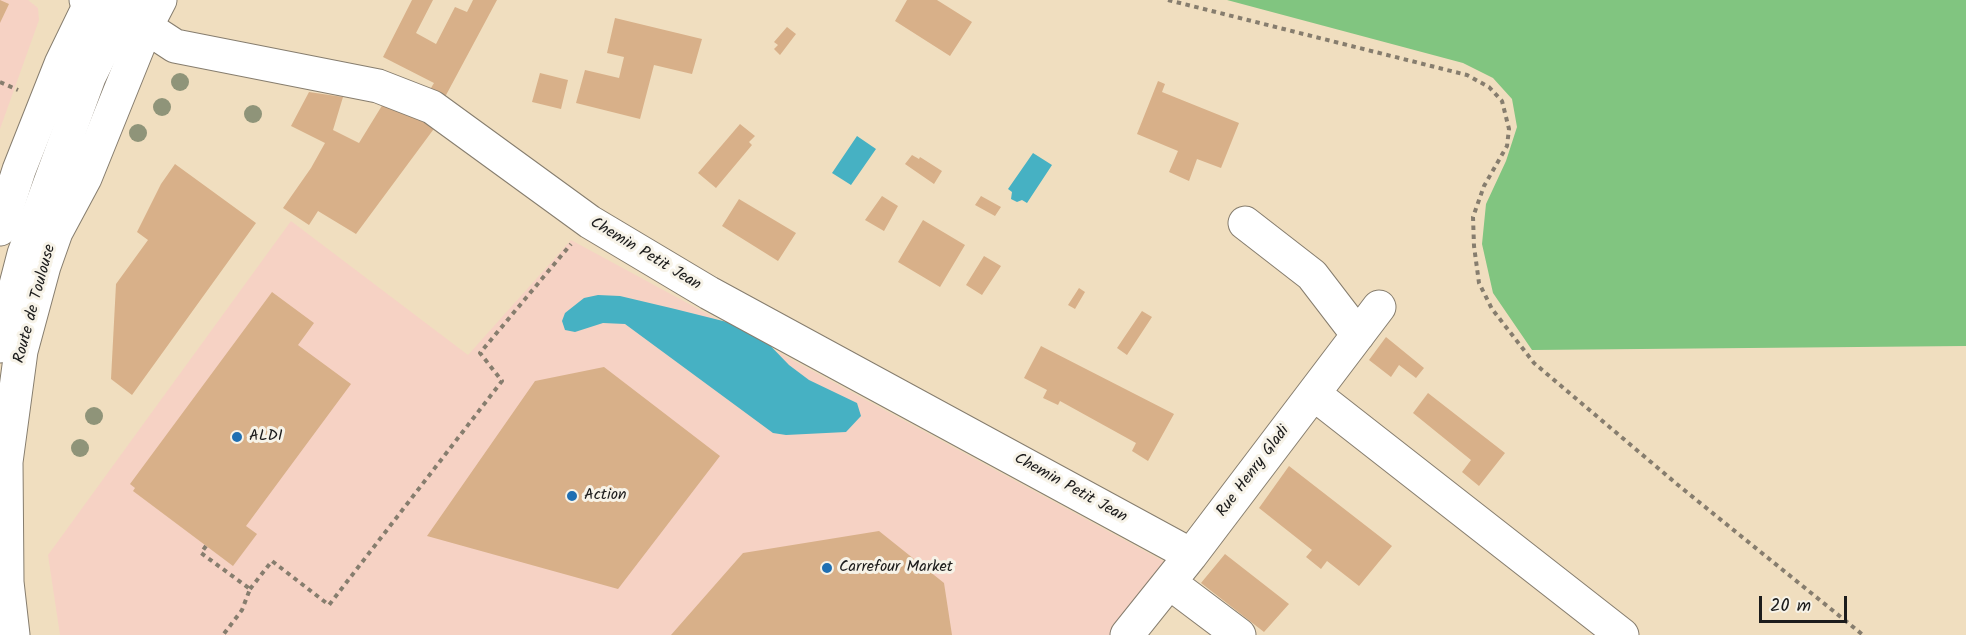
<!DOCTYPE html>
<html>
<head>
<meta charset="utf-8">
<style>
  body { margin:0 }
  #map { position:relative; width:1966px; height:635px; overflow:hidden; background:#f0debf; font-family:Kalam,sans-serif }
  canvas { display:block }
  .scale { position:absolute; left:1759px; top:596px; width:88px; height:27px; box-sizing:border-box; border:3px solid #1c1c1c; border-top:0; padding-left:8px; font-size:18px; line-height:21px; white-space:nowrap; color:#1c1c1c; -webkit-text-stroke:4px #f7f3e8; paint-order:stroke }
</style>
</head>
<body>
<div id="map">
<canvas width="1966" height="635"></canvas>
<div class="scale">20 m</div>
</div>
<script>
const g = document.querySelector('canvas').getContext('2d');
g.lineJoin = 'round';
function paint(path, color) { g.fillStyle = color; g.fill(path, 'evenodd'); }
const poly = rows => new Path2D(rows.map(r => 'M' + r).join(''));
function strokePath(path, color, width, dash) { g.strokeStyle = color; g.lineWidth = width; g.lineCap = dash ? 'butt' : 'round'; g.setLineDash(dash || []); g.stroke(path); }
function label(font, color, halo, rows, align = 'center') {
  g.font = font + ' Kalam,sans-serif'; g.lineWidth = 6; g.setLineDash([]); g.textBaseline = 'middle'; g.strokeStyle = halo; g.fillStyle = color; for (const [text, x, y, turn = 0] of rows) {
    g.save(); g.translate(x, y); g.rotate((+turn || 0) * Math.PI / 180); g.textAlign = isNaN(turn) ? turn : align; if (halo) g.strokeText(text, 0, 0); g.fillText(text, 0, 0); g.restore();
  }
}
paint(poly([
  [0,0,28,0,38,8,39,20,0,129],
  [291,221,468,355,571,240,1165,562,1116,635,60,635,48,555]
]), '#f6d2c4');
paint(poly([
  [1227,0,1966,0,1966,346,1532,350,1493,293,1482,244,1486,204,1506,161,1517,127,1512,99,1493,78,1463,63]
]), '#81c580');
paint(poly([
  [857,136,876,149,851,185,832,173],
  [1033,153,1052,165,1027,203,1022,200,1017,202,1011,199,1012,192,1008,189],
  [598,295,620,296,675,309,731,323,761,336,789,365,809,380,857,403,861,416,846,432,786,435,773,433,625,324,603,323,575,332,565,330,562,321,565,313,584,298]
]), '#46b1c3');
paint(poly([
  [0,0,9,4,0,23],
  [412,0,433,0,416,33,436,44,455,7,467,12,473,0,497,0,445,97,431,88,434,83,383,57],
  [907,0,937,0,972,22,950,56,895,21],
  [615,18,702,39,692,74,654,65,640,119,576,103,585,70,619,78,624,57,607,53],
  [787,27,796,34,780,55,774,49,778,45,774,42],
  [540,73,568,80,561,109,532,102],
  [1158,81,1165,84,1162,92,1239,123,1221,168,1197,159,1189,181,1169,172,1178,151,1137,134],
  [309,92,343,97,333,130,359,143,383,104,436,126,356,234,318,211,309,225,283,208,311,168,325,143,291,126],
  [740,124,755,136,749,142,752,145,716,188,698,173],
  [912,155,919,159,920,157,942,171,934,184,905,164],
  [175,164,256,223,132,395,111,379,116,284,148,240,137,232,161,184],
  [882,196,898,206,884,231,865,220],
  [981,196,1001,207,995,216,975,205],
  [739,199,796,233,778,261,722,226],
  [923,220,965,245,940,287,898,262],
  [984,256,1001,266,982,295,966,285],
  [1079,288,1085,292,1075,309,1068,305],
  [272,292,314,323,298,345,351,384,246,526,257,534,233,566,133,491,135,488,130,484],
  [1142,311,1152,317,1127,355,1117,348],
  [1386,337,1424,368,1416,378,1399,365,1391,377,1369,360],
  [1041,346,1174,414,1148,461,1132,451,1136,443,1060,401,1058,405,1043,398,1047,390,1024,378],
  [604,367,720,456,618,589,427,536,535,381],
  [1428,393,1505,453,1479,486,1462,472,1471,460,1413,413],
  [1289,466,1392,546,1359,586,1327,561,1321,569,1306,557,1312,550,1259,508],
  [879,531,944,583,952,635,671,635,743,553],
  [1225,554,1289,604,1264,632,1201,583]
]), '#d8b089');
const minor = poly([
  [86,0,146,27,175,46,378,86,432,107,590,222,709,293,1191,555],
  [1245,223,1312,275,1358,335],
  [0,346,24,254,89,77,127,0],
  [1314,394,1622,635],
  [1170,583,1239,635],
  [1127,635,1191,555,1379,307]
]);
const major = poly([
  [0,229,19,170,61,64,92,0],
  [13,635,7,582,6,462,21,351,44,266,56,232,85,178,146,27,160,0]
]);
strokePath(minor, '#867d6e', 35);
strokePath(major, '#867d6e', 35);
strokePath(poly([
  [1168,0,1467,75,1489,87,1502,101,1509,129,1507,146,1484,186,1473,217,1474,246,1479,283,1492,309,1534,363,1678,485,1863,635],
  [0,82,18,90],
  [206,546,201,553,250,589,242,610,223,635],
  [250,589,272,561,329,605,502,381,480,353,571,244]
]), '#867d6e', 4, [4.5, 4.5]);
strokePath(minor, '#fff', 33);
strokePath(major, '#fff', 33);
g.fillStyle = '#8f9479';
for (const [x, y] of [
  [180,82],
  [162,107],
  [253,114],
  [138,133],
  [94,416],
  [80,448]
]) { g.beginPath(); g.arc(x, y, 9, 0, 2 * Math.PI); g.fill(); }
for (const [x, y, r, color] of [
  [237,437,6,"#1f6fb2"],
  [572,496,6,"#1f6fb2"],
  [827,568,6,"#1f6fb2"]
]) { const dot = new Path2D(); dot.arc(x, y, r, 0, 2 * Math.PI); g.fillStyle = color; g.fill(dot); strokePath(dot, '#f7f3e8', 2); }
label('16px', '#1c1c1c', '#f7f3e8', [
  ["Chemin Petit Jean",645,255,31],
  ["Route de Toulouse",36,304,-75],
  ["Rue Henry Gladi",1254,472,-53],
  ["Chemin Petit Jean",1070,489,29]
]);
label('16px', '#1c1c1c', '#f7f3e8', [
  ["ALDI",249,437],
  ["Action",584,496],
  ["Carrefour Market",839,568]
], 'left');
</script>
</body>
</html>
